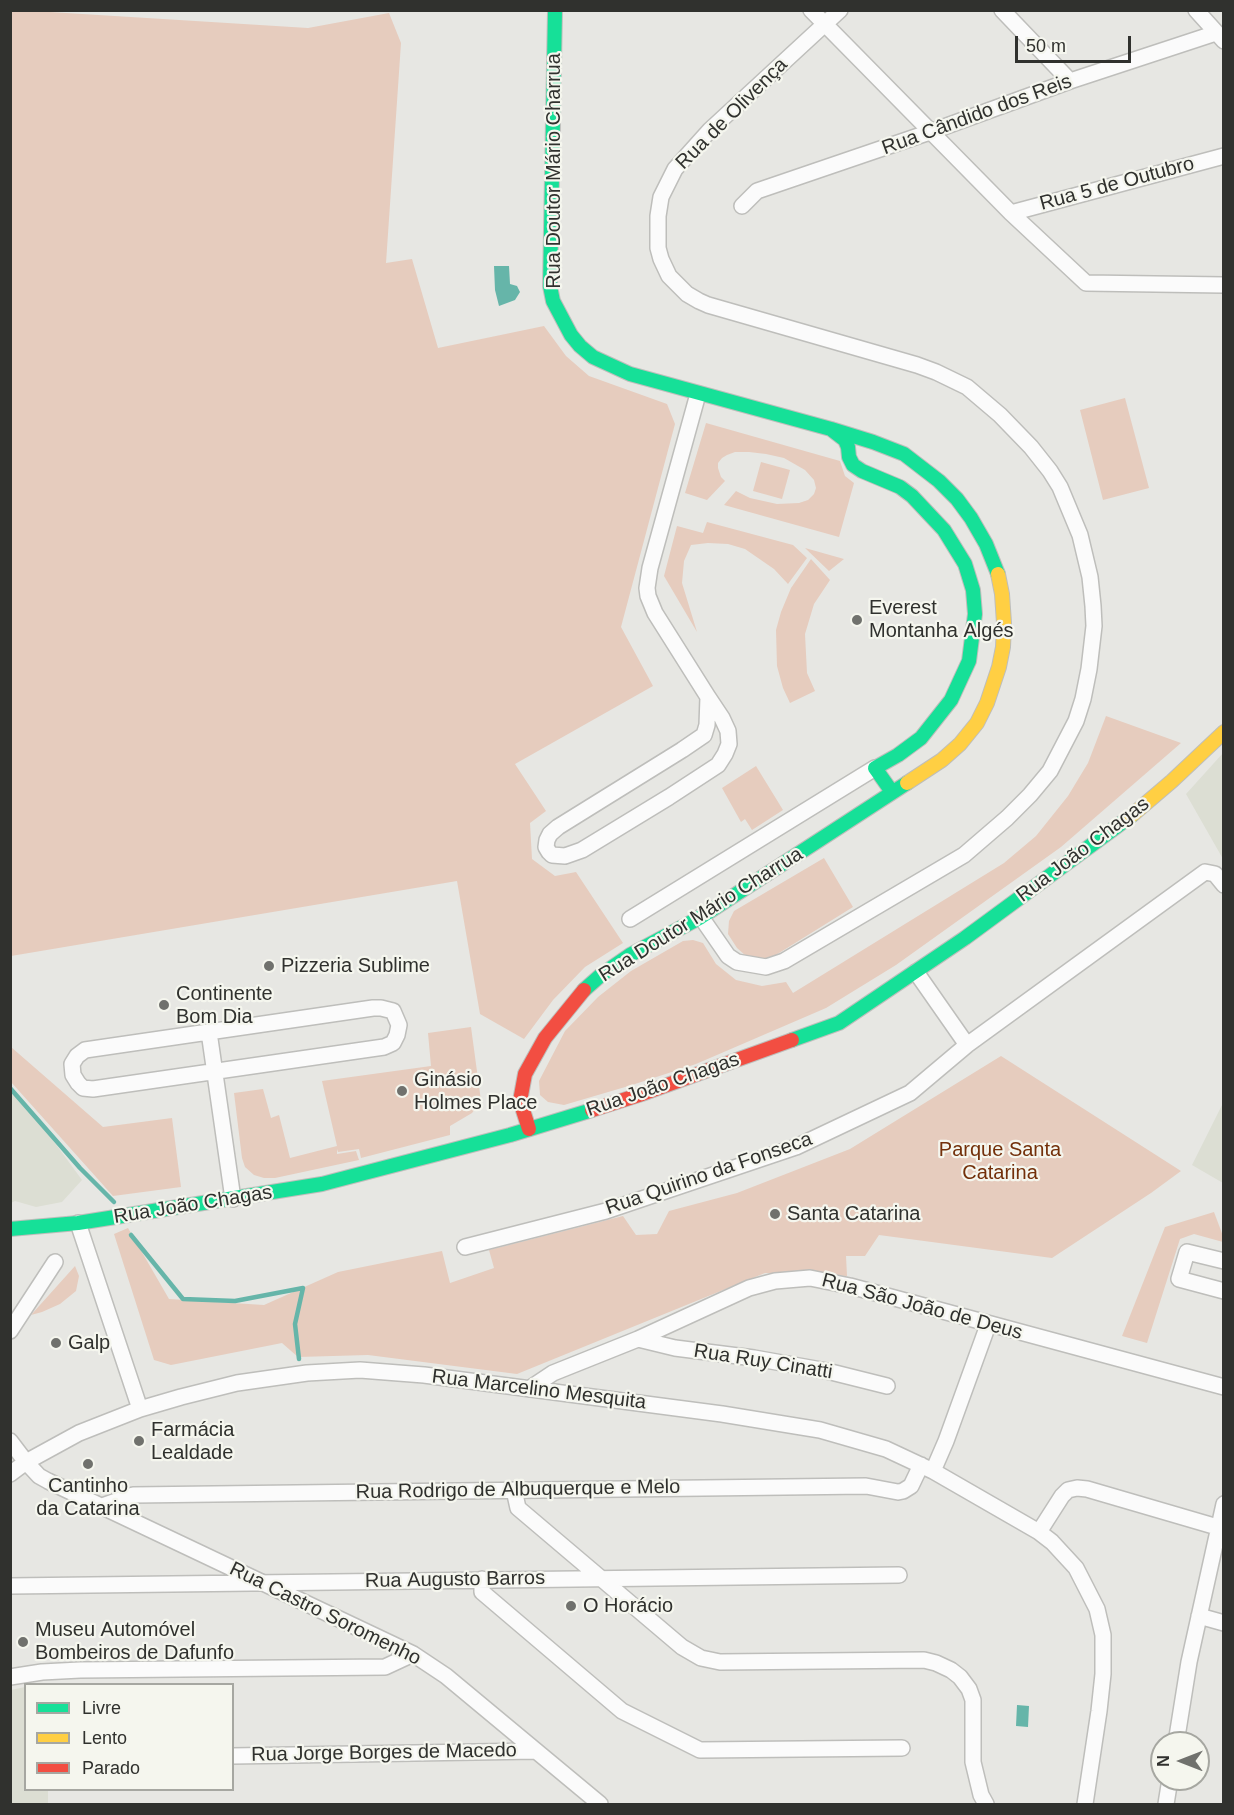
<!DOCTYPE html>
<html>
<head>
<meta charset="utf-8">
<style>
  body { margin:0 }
  #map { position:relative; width:1234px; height:1815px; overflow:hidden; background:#e7e7e3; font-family:Arial,sans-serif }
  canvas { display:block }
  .frame { position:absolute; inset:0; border:12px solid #30312e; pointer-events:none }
  .legend { position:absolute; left:24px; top:1683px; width:210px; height:108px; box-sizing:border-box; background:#f5f6ee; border:2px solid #a6a7a1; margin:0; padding:8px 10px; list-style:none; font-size:18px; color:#30312e }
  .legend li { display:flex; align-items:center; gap:12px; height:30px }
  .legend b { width:30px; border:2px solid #a6a7a1 }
  .north { position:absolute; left:1150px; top:1731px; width:60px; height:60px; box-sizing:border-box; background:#f5f6ee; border:2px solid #a6a7a1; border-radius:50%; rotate:270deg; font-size:16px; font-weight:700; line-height:24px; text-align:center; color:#30312e }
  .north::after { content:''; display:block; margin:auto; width:21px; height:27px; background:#70716d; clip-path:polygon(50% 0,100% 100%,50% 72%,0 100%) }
  .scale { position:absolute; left:1015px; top:36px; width:116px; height:27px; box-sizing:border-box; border:3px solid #30312e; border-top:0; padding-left:8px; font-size:18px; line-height:21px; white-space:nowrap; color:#30312e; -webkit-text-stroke:4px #f5f6ee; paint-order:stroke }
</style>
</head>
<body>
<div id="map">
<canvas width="1234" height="1815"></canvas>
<div class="frame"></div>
<ul class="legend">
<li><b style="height:8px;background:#16e098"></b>Livre</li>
<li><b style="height:8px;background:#ffcf43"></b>Lento</li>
<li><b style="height:8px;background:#f24e42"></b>Parado</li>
</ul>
<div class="north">N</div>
<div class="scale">50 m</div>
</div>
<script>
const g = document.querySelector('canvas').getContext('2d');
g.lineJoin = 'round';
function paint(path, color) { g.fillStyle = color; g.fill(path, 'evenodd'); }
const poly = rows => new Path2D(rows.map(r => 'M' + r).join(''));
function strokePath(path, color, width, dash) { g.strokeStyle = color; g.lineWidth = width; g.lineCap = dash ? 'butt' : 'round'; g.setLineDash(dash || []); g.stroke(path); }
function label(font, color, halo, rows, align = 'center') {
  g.font = font + ' Arial,sans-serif'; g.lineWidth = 4.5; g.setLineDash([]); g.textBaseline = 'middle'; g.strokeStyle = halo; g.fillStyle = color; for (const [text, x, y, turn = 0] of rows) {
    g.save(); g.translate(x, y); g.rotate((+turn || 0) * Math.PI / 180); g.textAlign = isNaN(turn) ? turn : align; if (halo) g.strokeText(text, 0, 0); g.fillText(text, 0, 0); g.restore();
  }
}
paint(poly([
  [1223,753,1223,859,1186,794],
  [11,1087,52,1139,82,1180,62,1202,36,1207,15,1201,11,1203],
  [1223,1103,1223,1183,1192,1165],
  [25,1687,26,1790,48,1790,48,1804,11,1804,11,1690]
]), '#dcded3');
paint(poly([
  [10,11,34,11,308,28,389,13,401,43,386,263,412,259,438,348,544,326,566,356,589,376,667,404,675,424,621,627,653,686,515,764,546,811,530,823,532,859,555,876,576,872,623,943,585,967,553,1000,524,1039,480,1014,457,881,11,956,11,1047,103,1127,172,1118,181,1187,113,1196,11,1082],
  [1125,398,1149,488,1103,500,1080,410],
  [706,423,840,461,845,476,854,483,839,537,724,505,736,491,750,498,777,504,799,503,808,500,814,494,816,488,814,480,805,470,784,458,766,454,749,452,735,452,727,455,722,458,718,463,718,468,721,477,725,481,707,500,685,493],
  [761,462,790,470,782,499,753,491],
  [707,522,793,545,807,558,788,584,774,569,745,549,728,544,708,543,691,545,684,561,682,583,697,632,664,576,677,526,703,533],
  [805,548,844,559,829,571],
  [811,559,830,580,814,604,805,634,807,673,815,691,790,703,783,688,777,666,776,630,781,612,791,588],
  [1106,716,1181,743,1061,847,896,965,826,1008,696,1064,632,1085,564,1105,548,1102,540,1095,539,1081,565,1031,598,997,631,971,683,941,693,940,703,943,716,964,736,980,762,986,786,982,793,993,1004,863,1036,836,1068,796,1088,763],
  [756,766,783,810,752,830,745,819,741,822,722,788],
  [824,858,853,907,771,958,760,960,746,956,737,948,728,934,729,921,734,911],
  [471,1027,481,1101,472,1113,450,1126,450,1135,361,1158,359,1149,338,1152,337,1149,337,1154,356,1151,359,1160,275,1178,264,1178,254,1175,245,1167,242,1158,234,1093,263,1089,271,1118,279,1115,290,1158,337,1146,322,1081,431,1066,428,1033],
  [1001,1056,1181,1171,1151,1193,1052,1258,879,1235,865,1256,846,1256,847,1276,765,1273,517,1374,368,1355,298,1357,282,1343,171,1365,154,1360,114,1234,128,1228,169,1299,264,1305,338,1272,442,1251,450,1283,494,1268,489,1250,623,1216,636,1235,657,1234,669,1211,737,1193,850,1149],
  [1214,1212,1223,1236,1223,1242,1194,1234,1180,1239,1147,1343,1122,1336,1165,1227],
  [75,1266,79,1276,76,1291,60,1304,42,1312,31,1315]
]), '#e6ccbe');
paint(poly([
  [494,266,509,266,510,284,517,286,520,292,515,300,499,306,495,290],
  [1017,1705,1029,1706,1028,1727,1016,1726]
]), '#66b5a9');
strokePath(poly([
  [10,1088,80,1168,114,1202],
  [131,1235,183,1299,235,1301,303,1288,295,1324,299,1359]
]), '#66b5a9', 4.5);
const street = poly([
  [811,10,1011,213,1086,283,1224,285],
  [1002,10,1070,81],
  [1196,10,1224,41],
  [742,206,757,191,930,132,1070,81,1216,33],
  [1011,213,1224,156],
  [698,394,650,568,647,588,648,596,655,613,708,697,707,725,704,735,682,750,558,827,550,834,547,840,546,847,549,852,552,855,565,856,582,850,669,797,718,765,725,754,729,744,728,731,722,718,708,697],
  [701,917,728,956,737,962,766,967,784,961,964,855,1007,818,1030,795,1050,771,1076,721,1083,699,1089,669,1094,626,1093,606,1090,577,1080,535,1060,487,1050,471,1031,447,1000,415,967,387,936,372,917,365,708,305,699,301,687,294,669,276,661,259,658,248,658,216,661,197,675,169,710,130,840,10],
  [630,919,875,768],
  [916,972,967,1045,1205,872,1215,874,1224,885],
  [373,1008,381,1008,393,1011,399,1025,397,1035,393,1043,384,1047,93,1089,83,1088,78,1083,73,1075,72,1064,77,1056,85,1050,373,1008],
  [209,1032,233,1199],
  [78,1223,140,1409],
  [465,1247,606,1211,796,1147,910,1093,967,1045],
  [1224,1261,1187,1252,1179,1279,1224,1291],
  [10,1331,55,1262],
  [638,1339,675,1348,754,1358,827,1371,887,1386],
  [529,1389,553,1373,638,1339,749,1288,775,1281,810,1278,850,1286,1224,1387],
  [10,1441,26,1462,39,1476,48,1481,413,1654,446,1676,600,1804],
  [933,1471,946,1441,988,1325],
  [10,1474,26,1462,79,1433,140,1409,181,1397,237,1383,307,1373,360,1370,424,1375,722,1414,820,1430,886,1449,933,1471,1039,1532,1052,1542,1076,1568,1097,1609,1103,1635,1103,1674,1099,1711,1085,1804],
  [514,1490,518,1508,682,1647,701,1658,720,1662,924,1660,936,1663,951,1670,960,1677,969,1689,973,1700,973,1762,981,1795,986,1804],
  [102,1506,133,1495,866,1486,898,1492,903,1491,911,1486,921,1465],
  [1039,1532,1062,1496,1068,1490,1077,1488,1087,1489,1224,1529],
  [482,1579,482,1592,622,1711,700,1750,902,1748],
  [10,1586,899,1575],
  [1199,1616,1224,1623],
  [10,1677,42,1672,80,1670,385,1667,413,1654],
  [1176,1743,1189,1662,1224,1504],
  [232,1756,536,1751],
  [1166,1804,1170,1779]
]);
const fast = poly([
  [555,10,550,286,553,301,571,335,580,346,593,357,630,374,831,429,873,442,904,454,939,481,957,499,971,518,986,544,998,574],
  [832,430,845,440,848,447,849,457,853,465,862,471,900,487,912,496,944,530,965,564,973,590,975,614,969,661,951,700,921,738,898,755,875,768,892,792],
  [584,990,601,975,630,955,701,917,907,783],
  [792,1040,839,1023,965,938,1131,816],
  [10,1229,78,1223,322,1184,510,1135,592,1110]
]);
const slow = poly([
  [907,783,942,760,960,744,977,723,987,703,999,667,1003,647,1004,623,1002,594,998,574],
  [1131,816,1172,781,1224,732]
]);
const jam = poly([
  [592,1110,642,1094,792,1040],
  [529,1129,520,1101,525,1074,545,1038,584,990]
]);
strokePath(street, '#bebebb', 18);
strokePath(fast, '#bebebb', 16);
strokePath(slow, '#bebebb', 16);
strokePath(jam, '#bebebb', 16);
strokePath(street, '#fbfbfb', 15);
strokePath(fast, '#16e098', 14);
strokePath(slow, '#ffcf43', 14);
strokePath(jam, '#f24e42', 14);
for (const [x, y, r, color] of [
  [857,620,6,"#70716d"],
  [269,966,6,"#70716d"],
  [164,1005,6,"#70716d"],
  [402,1091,6,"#70716d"],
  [775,1214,6,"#70716d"],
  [56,1343,6,"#70716d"],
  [139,1441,6,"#70716d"],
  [88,1464,6,"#70716d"],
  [571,1606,6,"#70716d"],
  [23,1642,6,"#70716d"]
]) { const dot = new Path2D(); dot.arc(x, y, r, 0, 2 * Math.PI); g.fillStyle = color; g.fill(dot); strokePath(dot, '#f5f6ee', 2); }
label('20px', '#30312e', '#f5f6ee', [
  ["Rua de Olivença",732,114,-45],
  ["Rua Cândido dos Reis",977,115,-20],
  ["Rua Doutor Mário Charrua",554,171,-90],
  ["Rua 5 de Outubro",1117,184,-15],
  ["Rua João Chagas",1083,850,-37],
  ["Rua Doutor Mário Charrua",701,915,-32],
  ["Rua João Chagas",663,1085,-19],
  ["Rua Quirino da Fonseca",709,1174,-19],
  ["Rua João Chagas",193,1205,-9],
  ["Rua São João de Deus",922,1307,15],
  ["Rua Ruy Cinatti",763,1362,9],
  ["Rua Marcelino Mesquita",539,1390,7],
  ["Rua Rodrigo de Albuquerque e Melo",518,1490,-1],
  ["Rua Augusto Barros",455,1580,-1],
  ["Rua Castro Soromenho",325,1614,26],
  ["Rua Jorge Borges de Macedo",384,1753,-1]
]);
label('20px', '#30312e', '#f5f6ee', [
  ["Everest",869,608],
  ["Montanha Algés",869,631],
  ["Pizzeria Sublime",281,966],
  ["Continente",176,994],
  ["Bom Dia",176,1017],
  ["Ginásio",414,1080],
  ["Holmes Place",414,1103],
  ["Santa Catarina",787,1214],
  ["Galp",68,1343],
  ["Farmácia",151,1430],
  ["Lealdade",151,1453],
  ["Cantinho",88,1486,"center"],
  ["da Catarina",88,1509,"center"],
  ["O Horácio",583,1606],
  ["Museu Automóvel",35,1630],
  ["Bombeiros de Dafunfo",35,1653]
], 'left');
label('20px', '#73300a', '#f5f6ee', [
  ["Parque Santa",1000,1150],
  ["Catarina",1000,1173]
]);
</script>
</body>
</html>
